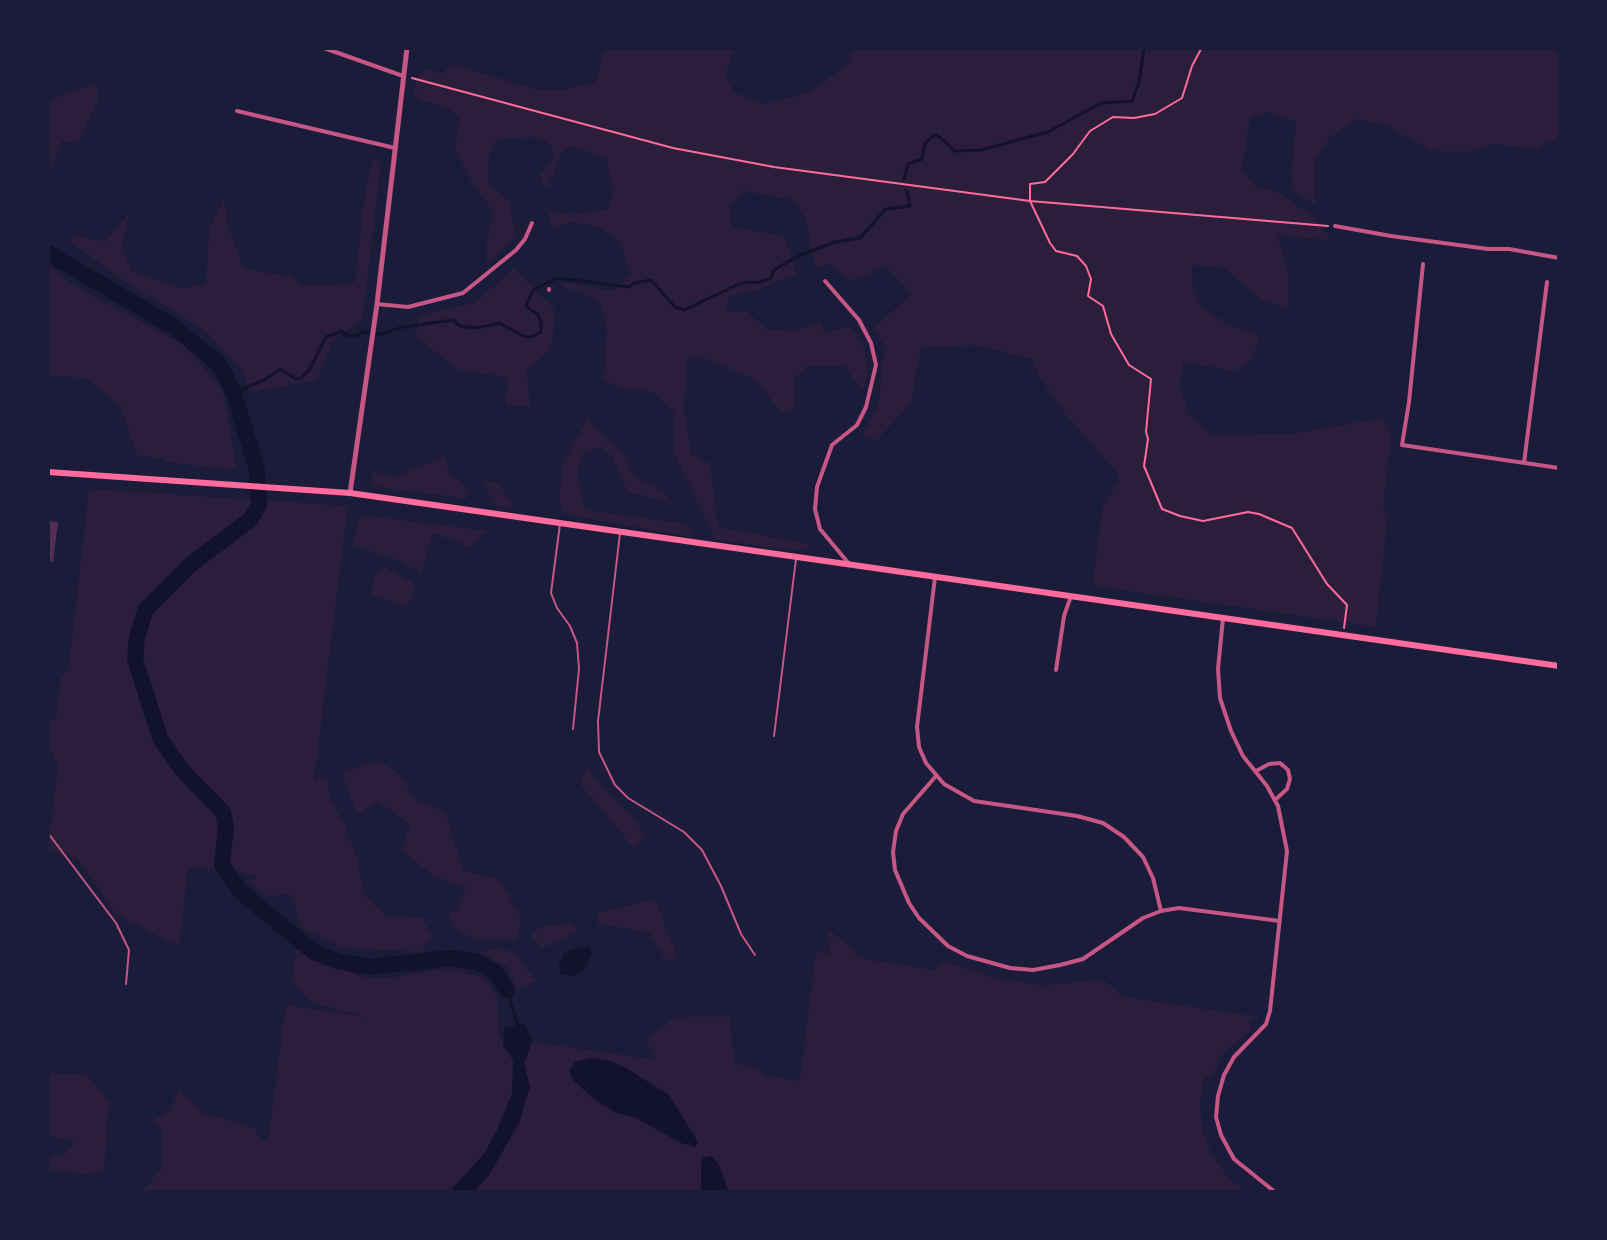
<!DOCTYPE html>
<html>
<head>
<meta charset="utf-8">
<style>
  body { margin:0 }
  #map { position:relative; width:1607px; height:1240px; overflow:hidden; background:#1b1b3a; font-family:Inter,sans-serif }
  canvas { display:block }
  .frame { position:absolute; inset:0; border:50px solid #1b1b3a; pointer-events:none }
</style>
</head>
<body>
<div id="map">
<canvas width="1607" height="1240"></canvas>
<div class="frame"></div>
</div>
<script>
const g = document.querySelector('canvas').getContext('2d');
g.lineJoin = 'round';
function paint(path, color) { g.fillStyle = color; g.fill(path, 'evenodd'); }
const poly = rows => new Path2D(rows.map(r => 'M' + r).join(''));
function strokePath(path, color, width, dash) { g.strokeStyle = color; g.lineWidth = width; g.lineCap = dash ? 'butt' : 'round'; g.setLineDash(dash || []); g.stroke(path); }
paint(poly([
  [604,48,735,48,725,75,735,93,766,104,811,92,847,64,854,48,1559,48,1559,142,1551,141,1536,149,1495,144,1467,152,1431,151,1387,126,1357,119,1330,137,1315,160,1315,205,1293,190,1291,175,1296,122,1267,112,1250,118,1242,169,1256,187,1280,193,1316,219,1332,241,1277,235,1289,274,1288,309,1262,300,1223,267,1192,265,1192,286,1204,309,1228,324,1260,337,1251,361,1234,371,1183,362,1180,385,1188,413,1211,435,1290,434,1383,418,1391,434,1383,511,1388,512,1376,627,1093,586,1102,509,1120,476,1067,416,1038,375,1033,359,974,345,921,347,911,404,876,441,861,436,878,407,885,346,873,328,912,294,885,266,853,282,829,264,816,267,806,221,794,200,743,191,730,206,732,227,784,236,797,274,760,289,730,296,726,312,748,312,767,330,795,331,820,321,825,333,850,326,864,347,868,375,863,390,843,366,808,366,795,378,794,410,781,413,757,381,708,359,687,359,684,408,691,454,710,464,718,527,813,545,800,551,715,540,673,451,674,414,656,394,637,389,625,389,604,381,607,329,602,304,583,293,560,286,566,283,614,291,631,274,619,241,600,227,572,222,552,229,548,210,572,215,609,209,613,189,606,159,569,145,561,153,549,186,542,187,540,175,554,158,551,145,538,137,498,138,489,155,488,184,509,201,516,236,487,264,487,242,494,213,473,184,455,149,460,118,450,109,417,99,418,94,413,93,419,73,423,74,424,69,442,74,451,64,534,89,561,90,596,82],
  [95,83,99,98,78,143,62,141,51,172,48,174,48,101],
  [374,156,381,163,363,316,354,326,333,340,317,380,252,392,242,370,203,329,127,283,69,241,77,237,105,241,129,213,122,246,131,271,182,288,206,284,209,230,224,199,228,226,244,269,292,277,301,285,336,286,355,282,365,194],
  [48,264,68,282,184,345,223,391,237,470,165,462,163,459,137,455,121,407,87,378,48,376],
  [514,268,554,309,553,341,547,353,527,369,530,407,506,406,508,378,457,369,416,336,419,315,475,303],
  [587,419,624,454,636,477,663,490,670,502,628,492,612,456,601,447,583,453,577,474,585,510,688,524,695,538,564,514,559,499,563,463],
  [445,456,450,476,460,480,468,493,467,499,371,486,373,471,394,477],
  [483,481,499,483,513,507,495,506],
  [89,489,348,506,314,781,327,775,330,799,343,821,358,861,364,895,387,916,422,918,432,935,422,952,343,948,303,929,290,894,267,897,250,883,257,875,192,867,188,868,179,947,115,913,77,858,48,849,58,764,48,744,48,718,56,719,61,678,69,667],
  [360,515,488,531,470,547,433,533,421,573,395,559,353,545],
  [384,567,413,583,413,598,404,607,371,594,373,578],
  [379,761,401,775,415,800,445,811,463,870,500,880,521,917,518,940,472,939,454,928,449,915,458,906,466,887,433,876,402,850,410,825,378,801,358,814,341,773],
  [587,767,602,787,636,820,645,838,634,848,580,784],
  [655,899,678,958,666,961,649,932,598,924,598,913],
  [571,924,580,931,542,948,531,936,540,927],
  [828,929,852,948,858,958,936,970,942,961,997,979,1043,985,1104,980,1123,997,1259,1017,1248,1022,1251,1030,1224,1052,1210,1080,1205,1075,1200,1101,1202,1130,1212,1155,1228,1177,1246,1192,143,1190,161,1169,163,1131,153,1120,170,1111,179,1090,203,1113,255,1128,261,1141,268,1140,286,1005,366,1017,312,1003,292,980,296,949,363,977,391,978,449,968,483,977,497,997,499,1037,656,1060,646,1039,676,1017,730,1016,734,1062,757,1069,766,1076,800,1081,816,952,829,954],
  [501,948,516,954,536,981,516,989,508,967,479,952],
  [48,1073,87,1075,112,1104,108,1111,104,1171,87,1174,48,1170,48,1158,65,1154,75,1142,49,1135]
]), '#2a1e3b');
paint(poly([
  [583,947,589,948,592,954,586,966,575,976,561,974,558,965,563,955,571,949],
  [525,1023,532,1042,524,1063,530,1087,519,1123,488,1177,473,1192,449,1192,484,1154,498,1128,512,1093,513,1060,503,1045,504,1028],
  [592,1058,610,1061,626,1068,669,1095,698,1142,695,1147,681,1143,634,1117,616,1113,593,1098,573,1080,569,1071,575,1062],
  [711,1156,718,1163,729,1192,701,1192,701,1163,703,1158]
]), '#12122b');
strokePath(poly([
  [904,179,908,164,922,159,925,143,936,134,955,151,981,150,1048,132,1101,103,1132,101,1139,82,1144,48],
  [234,393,264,380,280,369,296,379,301,378,310,369,326,337,342,331,348,336,356,336,362,332,381,334,403,327,453,320,460,326,477,328,500,323,523,336,532,337,541,332,541,322,538,315,526,306,533,290,557,278,629,287,634,283,651,280,675,307,684,310,741,283,760,282,771,278,774,270,798,256,835,242,860,238,886,209,910,206,907,191],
  [507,990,518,1026]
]), '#12122b', 3);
strokePath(poly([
  [48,253,174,327,220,365,234,393,257,470,259,505,250,520,190,565,146,609,137,637,135,659,160,738,182,770,223,812,226,827,222,865,241,892,314,952,337,961,369,967,450,958,477,962,495,972,507,990]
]), '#12122b', 16);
paint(poly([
  [48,521,58,522,53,562,48,561]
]), '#542f53');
strokePath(poly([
  [1206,48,1201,49,1192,66,1182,98,1155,114,1134,118,1113,117,1090,131,1073,154,1045,182,1030,184,1030,201,1050,243,1056,251,1077,256,1086,266,1091,279,1088,296,1103,306,1111,334,1129,365,1151,379,1146,432,1148,439,1144,466,1162,509,1180,516,1203,521,1248,512,1259,514,1292,528,1327,584,1347,605,1344,628],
  [412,78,673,148,774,167,1030,201,1328,226]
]), '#ff6b9d', 2);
strokePath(poly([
  [560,524,551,593,557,608,570,626,577,643,579,669,573,729],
  [620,533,598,721,599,752,615,785,628,798,684,832,702,850,721,886,741,934,755,955],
  [774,736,796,559],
  [48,833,116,923,129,950,126,984]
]), '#c65784', 2);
strokePath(poly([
  [324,48,403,76],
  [237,111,395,148],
  [1335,226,1391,236,1488,249,1509,249,1559,258],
  [1423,264,1409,402,1402,445,1559,468],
  [825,281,859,320,871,343,876,365,866,407,857,425,832,445,817,487,815,509,820,529,850,565],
  [549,289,549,290],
  [377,304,408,307,463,293,516,250,525,239,532,223],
  [1524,463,1547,282],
  [935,577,917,727,919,747,926,763,944,784,974,801,1077,816,1103,823,1124,837,1143,857,1153,878,1161,911],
  [1223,618,1218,669,1220,698,1231,731,1243,756,1267,786,1278,806,1287,851,1270,1011,1266,1024,1234,1057,1224,1075,1218,1096,1216,1117,1221,1135,1234,1159,1275,1192],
  [1056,670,1064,616,1071,596],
  [1256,771,1269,764,1280,763,1288,770,1290,779,1287,789,1275,800],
  [936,776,903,814,896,831,893,852,895,870,909,903,919,918,948,946,967,956,1010,968,1033,970,1060,965,1083,959,1143,918,1161,911,1179,908,1280,921]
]), '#c65784', 4);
strokePath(poly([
  [350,493,377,304,407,48]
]), '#c65784', 5);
strokePath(poly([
  [48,472,350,493,1559,666]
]), '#ff6b9d', 6);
</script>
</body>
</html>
